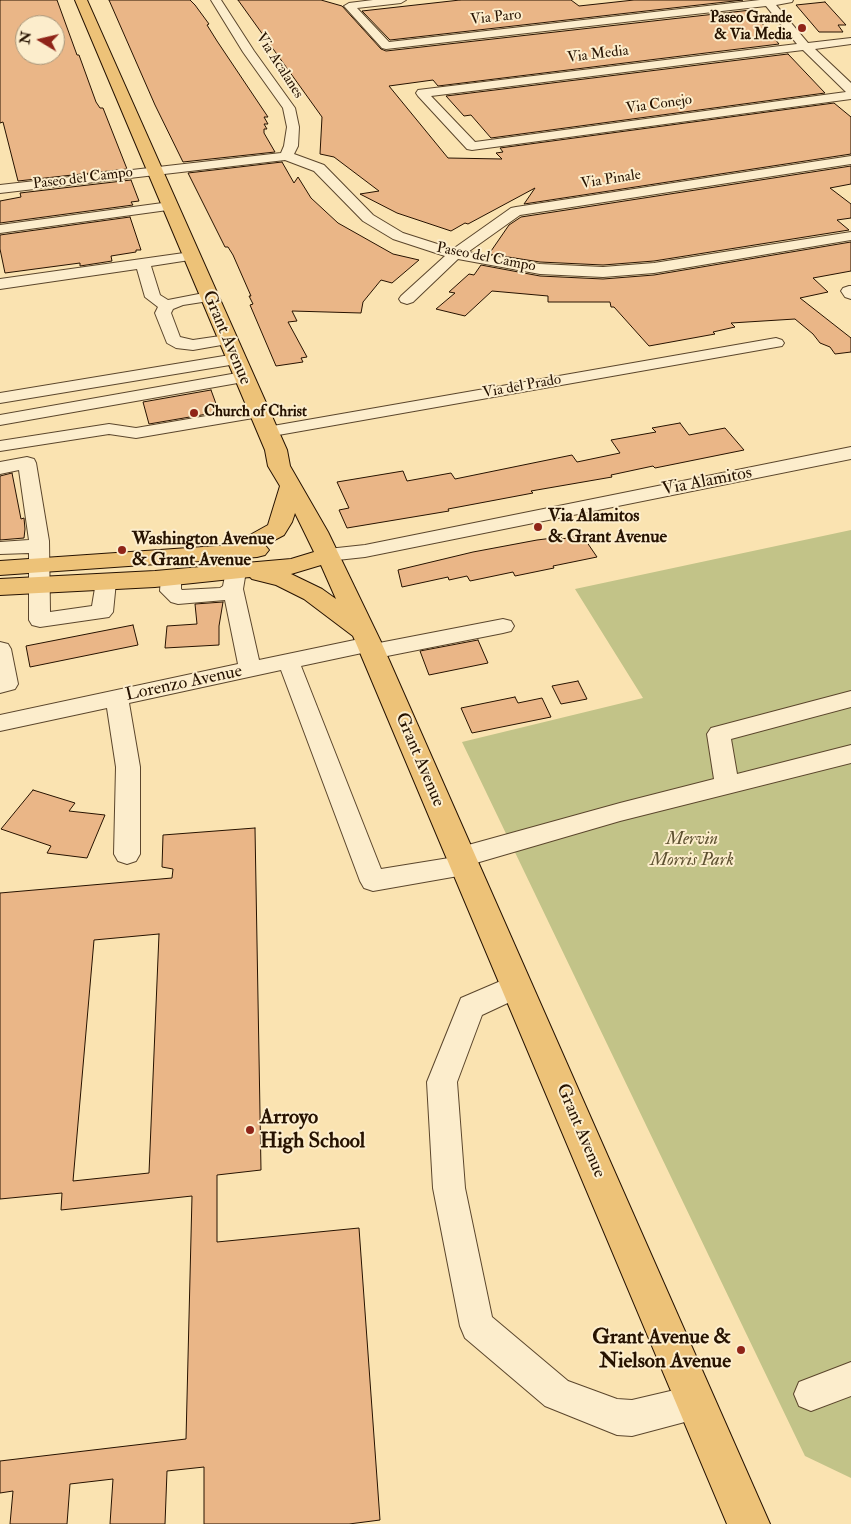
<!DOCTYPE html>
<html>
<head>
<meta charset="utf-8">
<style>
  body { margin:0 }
  #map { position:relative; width:851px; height:1524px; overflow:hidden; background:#fae3b1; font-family:"IM FELL Double Pica",serif }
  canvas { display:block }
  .north { position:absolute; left:15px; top:15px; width:50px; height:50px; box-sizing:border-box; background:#fcedcc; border:1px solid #a6957a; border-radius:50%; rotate:279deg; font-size:14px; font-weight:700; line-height:20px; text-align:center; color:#261200 }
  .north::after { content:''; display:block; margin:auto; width:18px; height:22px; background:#8f2418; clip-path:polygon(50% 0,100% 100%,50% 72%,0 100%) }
</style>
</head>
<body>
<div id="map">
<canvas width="851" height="1524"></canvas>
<div class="north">N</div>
</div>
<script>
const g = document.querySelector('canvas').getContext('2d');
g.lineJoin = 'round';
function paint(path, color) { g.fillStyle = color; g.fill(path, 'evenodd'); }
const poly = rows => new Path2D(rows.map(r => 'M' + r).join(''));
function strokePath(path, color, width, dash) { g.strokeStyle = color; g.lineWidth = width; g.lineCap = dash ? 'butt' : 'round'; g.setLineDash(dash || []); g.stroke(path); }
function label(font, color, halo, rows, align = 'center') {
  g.font = font + ' "IM FELL Double Pica",serif'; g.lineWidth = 4; g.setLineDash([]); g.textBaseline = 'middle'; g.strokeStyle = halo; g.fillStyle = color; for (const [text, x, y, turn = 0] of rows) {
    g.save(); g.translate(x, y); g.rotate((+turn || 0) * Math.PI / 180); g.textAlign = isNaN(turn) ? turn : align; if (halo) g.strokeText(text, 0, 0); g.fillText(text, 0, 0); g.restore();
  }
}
paint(poly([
  [851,530,851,1478,805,1456,462,742,643,698,575,589]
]), '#c2c388');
const building = poly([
  [0,0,57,0,77,55,79,55,96,102,100,108,103,108,127,169,18,181,3,122,0,123,0,0],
  [25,25,55,25,55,55,25,55,25,25],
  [109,0,190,0,195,5,209,24,207,25,217,41,268,117,264,117,268,124,264,124,267,129,264,129,264,133,275,152,183,162,155,105,109,0],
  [238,0,321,0,342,6,381,49,386,51,751,10,779,44,438,86,433,80,389,86,448,158,502,159,496,153,503,152,500,148,834,103,851,117,851,154,524,204,535,188,468,224,465,223,451,231,397,213,360,194,379,191,334,157,320,154,322,117,238,0],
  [460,0,571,0,579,6,634,0,743,0,390,40,362,11,460,0],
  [825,2,846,25,838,25,843,32,819,32,796,5,825,2],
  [788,54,825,93,491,138,471,115,464,116,446,96,788,54],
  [282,162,294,183,298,177,311,198,338,223,393,254,419,260,392,283,381,280,363,302,361,313,292,311,297,321,288,322,307,357,301,358,303,362,276,366,250,305,253,304,249,296,251,296,233,255,228,247,225,247,188,173,282,162],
  [851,166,851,184,830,188,851,204,851,218,837,220,849,230,654,261,603,265,540,262,489,254,509,225,521,217,851,166],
  [131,180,139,201,131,202,133,205,0,223,0,201,21,197,20,193,131,180],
  [130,217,141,250,136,250,136,252,111,256,112,261,80,266,80,263,5,273,0,249,0,235,130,217],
  [851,242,851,271,813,278,828,292,800,298,851,338,851,352,835,354,830,347,820,343,813,334,795,319,731,323,735,327,713,332,715,334,649,346,614,307,611,307,610,302,548,302,548,296,492,291,465,316,436,309,455,293,449,292,469,274,474,275,481,265,540,276,603,279,654,275,851,242],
  [211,390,219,412,149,424,143,402,211,390],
  [680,423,689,435,725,428,744,450,655,468,653,466,611,475,612,477,531,491,533,493,448,509,449,511,347,528,339,510,349,508,337,482,403,471,407,481,451,473,455,479,572,455,577,462,620,453,611,440,656,432,652,428,680,423],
  [12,473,21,519,24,518,25,529,24,538,0,540,0,476,12,473],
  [582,535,597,557,553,566,554,568,515,576,513,572,470,581,467,576,449,580,448,577,402,587,398,570,473,552,537,540,561,537,562,539,582,535],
  [223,602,219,626,219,645,165,648,167,626,197,624,195,604,223,602],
  [133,625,138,645,30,667,26,646,133,625],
  [478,640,488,663,429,675,420,651,478,640],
  [578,681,587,699,561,704,552,686,578,681],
  [515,697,518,703,542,698,551,717,472,733,461,708,515,697],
  [33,790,75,803,69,811,105,815,87,858,47,853,51,846,1,829,33,790],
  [255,828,261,1170,217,1175,217,1242,359,1228,380,1520,349,1524,204,1524,204,1467,167,1471,165,1524,110,1524,113,1479,70,1484,67,1524,10,1524,13,1491,0,1493,0,1461,186,1439,192,1196,61,1210,62,1193,0,1199,0,893,172,878,173,869,162,867,163,835,255,828],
  [159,934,149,1173,73,1181,94,940,159,934]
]);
paint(building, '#eab687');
strokePath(building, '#261200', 1);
const minor = poly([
  [211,0,221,0,254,51,295,108,299,127,298,146,294,154,324,165,373,215,403,233,453,249,511,208,516,207,851,156,851,164,520,215,468,252,540,264,603,267,654,263,851,232,851,240,654,273,603,277,540,274,458,259,413,302,407,304,401,302,399,299,401,296,445,256,393,239,363,221,314,171,285,160,0,193,0,185,281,153,284,146,287,127,283,108,243,52,211,0],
  [373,0,406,0,401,3,357,8,389,42,760,0,793,0,792,2,776,5,808,43,851,38,851,44,815,49,851,83,851,99,472,150,467,149,418,96,416,93,418,90,797,44,766,6,386,49,382,48,344,6,349,3,373,0],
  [803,50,846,92,475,142,431,96,803,50],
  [170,202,175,203,177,206,175,209,0,233,0,225,170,202],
  [191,252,196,253,198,256,196,259,151,266,160,295,168,300,209,292,215,294,217,297,215,300,183,305,173,309,171,313,180,337,193,340,227,335,233,337,235,340,233,343,193,350,176,348,167,343,155,313,158,307,145,297,137,269,0,289,0,279,191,252],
  [849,286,851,286,851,299,845,297,841,291,843,288,849,286],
  [776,338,782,340,784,343,782,346,267,437,261,436,258,432,261,428,267,427,776,338],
  [236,354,242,355,244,359,242,363,0,403,0,393,236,354],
  [243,372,249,373,252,377,249,381,0,425,0,415,243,372],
  [259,407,265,408,268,412,265,416,136,438,109,434,0,451,0,441,109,424,136,428,259,407],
  [851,447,851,459,365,557,328,561,321,559,318,555,321,551,328,549,365,545,851,447],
  [27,457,34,459,36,463,49,541,50,612,92,606,96,582,99,577,106,575,113,577,116,582,113,612,109,617,40,627,32,625,29,620,29,553,0,554,0,542,29,540,19,470,0,474,0,462,27,457],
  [236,565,243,566,246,571,243,589,259,660,369,637,377,639,379,643,503,619,511,621,514,626,511,631,503,633,372,659,364,657,362,653,301,666,381,869,449,858,452,850,461,847,620,803,714,779,707,734,711,728,851,691,851,707,731,739,737,774,851,745,851,763,620,821,476,863,477,865,473,872,464,875,373,891,364,888,360,881,281,670,129,703,140,767,140,854,136,861,127,864,118,861,114,854,116,767,107,708,0,731,0,715,238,664,225,600,178,604,171,602,160,591,161,577,164,572,171,571,178,572,181,577,181,589,182,590,220,588,223,586,226,571,229,566,236,565],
  [0,642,8,644,11,649,18,684,15,689,0,693,0,642],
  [517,974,527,978,531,986,527,994,482,1015,457,1082,465,1188,492,1317,568,1381,617,1399,632,1400,696,1385,708,1390,713,1402,708,1414,696,1419,632,1436,617,1435,545,1406,465,1338,460,1326,433,1188,427,1082,461,998,517,974],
  [851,1362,851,1396,811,1411,799,1406,794,1394,799,1382,851,1362]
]);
const major = poly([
  [75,0,87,0,287,450,290,466,328,532,382,644,770,1524,727,1524,353,636,304,599,276,585,252,579,250,577,155,587,0,595,0,579,155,571,291,559,314,552,295,513,292,522,284,535,265,545,269,550,265,555,257,557,0,575,0,561,232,545,268,525,280,486,268,466,265,450,75,0],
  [321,565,336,599,322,589,291,574,321,565]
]);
strokePath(minor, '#5b462c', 2);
strokePath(major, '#261200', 2);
paint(minor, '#fcedcc');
paint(major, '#edc278');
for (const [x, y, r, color] of [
  [802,28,5,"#8f2418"],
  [194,413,5,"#8f2418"],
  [538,527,5,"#8f2418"],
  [122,550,5,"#8f2418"],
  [250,1130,5,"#8f2418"],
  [741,1350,5,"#8f2418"]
]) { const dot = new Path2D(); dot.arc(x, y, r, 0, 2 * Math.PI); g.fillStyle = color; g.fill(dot); strokePath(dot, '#fcedcc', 2); }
label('15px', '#261200', '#fcedcc', [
  ["Via Paro",496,18,-6],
  ["Via Media",598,55,-7],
  ["Via Acalanes",279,66,57],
  ["Via Conejo",659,105,-8],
  ["Paseo del Campo",83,179,-7],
  ["Via Pinale",611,180,-9],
  ["Paseo del Campo",486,258,11],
  ["Via del Prado",522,387,-10]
]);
label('bold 15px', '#261200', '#fcedcc', [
  ["Paseo Grande",792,19],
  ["& Via Media",792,36],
  ["Church of Christ",204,413,"left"]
], 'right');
label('18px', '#261200', '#fcedcc', [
  ["Grant Avenue",226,338,67],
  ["Via Alamitos",707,482,-11],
  ["Lorenzo Avenue",184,684,-12],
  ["Grant Avenue",419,760,67],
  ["Grant Avenue",580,1131,67]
]);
label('bold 18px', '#261200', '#fcedcc', [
  ["Via Alamitos",548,517],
  ["& Grant Avenue",548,538],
  ["Washington Avenue",132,540],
  ["& Grant Avenue",132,561]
], 'left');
label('italic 18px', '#5d5030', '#fcedcc', [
  ["Mervin",692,840],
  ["Morris Park",692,861]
]);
label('bold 21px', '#261200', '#fcedcc', [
  ["Arroyo",260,1118],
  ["High School",260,1142],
  ["Grant Avenue &",731,1338,"right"],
  ["Nielson Avenue",731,1362,"right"]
], 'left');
</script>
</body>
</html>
